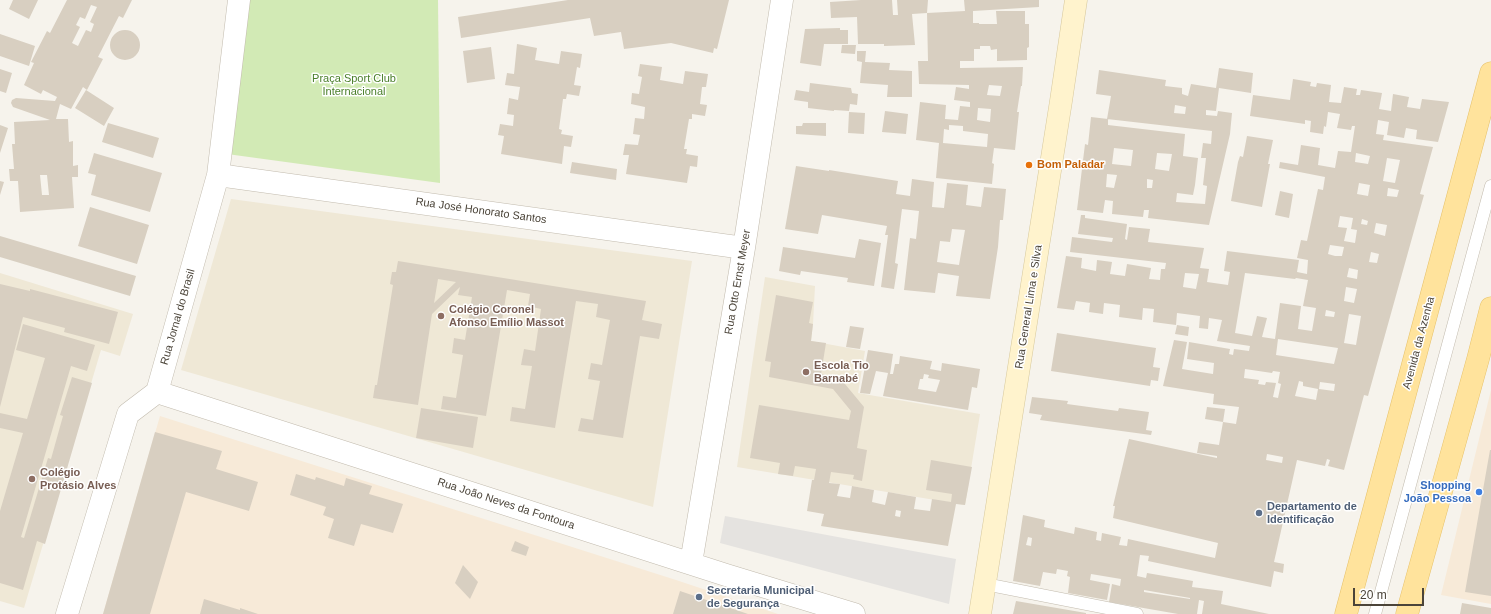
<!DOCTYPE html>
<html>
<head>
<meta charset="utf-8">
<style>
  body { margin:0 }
  #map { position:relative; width:1491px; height:614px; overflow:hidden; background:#f6f3ec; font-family:Arial,sans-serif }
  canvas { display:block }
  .scale { position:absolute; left:1353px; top:588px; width:71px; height:18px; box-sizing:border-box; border:2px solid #4b4439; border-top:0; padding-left:5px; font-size:12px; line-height:14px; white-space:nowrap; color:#4b4439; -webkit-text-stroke:3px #fff; paint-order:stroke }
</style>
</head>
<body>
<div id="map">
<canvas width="1491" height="614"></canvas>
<div class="scale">20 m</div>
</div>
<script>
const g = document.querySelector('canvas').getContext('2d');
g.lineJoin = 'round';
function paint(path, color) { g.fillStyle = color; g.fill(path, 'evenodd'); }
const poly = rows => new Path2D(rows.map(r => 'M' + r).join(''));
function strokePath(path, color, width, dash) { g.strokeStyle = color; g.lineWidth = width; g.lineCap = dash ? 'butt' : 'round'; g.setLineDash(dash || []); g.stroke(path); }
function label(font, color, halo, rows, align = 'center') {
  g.font = font + ' Arial,sans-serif'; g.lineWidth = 3; g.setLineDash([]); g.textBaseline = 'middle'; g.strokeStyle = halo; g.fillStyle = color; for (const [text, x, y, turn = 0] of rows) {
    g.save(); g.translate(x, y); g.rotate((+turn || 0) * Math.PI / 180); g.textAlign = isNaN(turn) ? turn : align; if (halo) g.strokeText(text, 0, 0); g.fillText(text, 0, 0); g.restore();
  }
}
paint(poly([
  [1491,390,1491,604,1441,595],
  [160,416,676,580,778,614,103,614]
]), '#f7ead8');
paint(poly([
  [231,199,692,261,653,507,181,370],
  [0,273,133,314,120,356,101,350,24,608,0,601],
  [765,277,815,286,813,324,811,341,865,351,858,393,980,414,965,505,737,467]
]), '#efe8d6');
paint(poly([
  [249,0,438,0,440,183,227,154]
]), '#d2eab5');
paint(poly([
  [725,516,956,559,949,604,720,543]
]), '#e5e3e0');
paint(poly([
  [13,0,38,0,29,19,9,9],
  [67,0,132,0,123,18,119,16,98,57,103,59,87,90,83,87,71,109,60,104,56,119,68,119,69,142,73,141,73,166,78,165,78,177,72,177,74,208,20,212,18,181,10,181,9,169,14,169,12,144,15,144,14,122,50,120,13,107,11,103,12,100,16,98,55,101,57,97,43,90,41,94,24,85,34,63,31,62,47,31,50,33],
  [91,5,97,7,90,22,94,24,91,32,86,30,78,46,72,43,80,27,76,25,80,17,85,19],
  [40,175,47,175,49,195,42,195],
  [568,0,729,0,717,49,714,48,713,53,671,43,624,49,621,32,594,36,590,18,461,38,458,17],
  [861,0,892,0,893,15,898,15,897,0,928,0,927,13,912,14,915,45,884,46,884,44,858,44,857,17,831,18,830,2],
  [964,0,1039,0,1039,7,973,11,973,23,979,23,979,24,997,24,996,11,1025,11,1025,24,1029,24,1029,47,1027,48,1027,60,997,61,997,49,991,50,990,46,980,46,980,49,974,49,974,61,960,61,960,68,1023,67,1022,86,1021,86,1017,112,1019,112,1015,150,994,148,992,163,994,164,992,184,936,178,939,143,916,140,920,102,946,105,945,119,958,120,960,106,970,107,970,102,954,100,956,87,969,89,969,85,919,84,918,61,928,61,927,13,965,11],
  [989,85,1002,86,1000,96,987,95],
  [978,108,991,109,990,122,977,120],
  [949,125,963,126,963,131,988,134,987,147,943,143,944,129,949,130],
  [840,28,840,30,848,30,848,44,824,44,821,66,800,63,805,29],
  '110 45a15 15 0 1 1 30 0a15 15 0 1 1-30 0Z',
  [0,34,35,46,29,66,0,56],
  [517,44,537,48,535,60,559,64,561,51,582,54,580,68,577,67,574,85,581,86,579,96,567,94,566,99,563,99,559,129,562,130,561,134,573,136,571,147,564,146,562,164,501,154,504,136,498,135,500,124,513,126,514,115,507,114,509,98,518,100,520,87,505,85,507,73,514,74],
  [842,45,856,45,855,54,841,53],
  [491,47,495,79,467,83,463,51],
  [857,51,866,51,865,62,890,63,889,70,912,71,912,97,887,97,888,85,860,83,862,62,857,61],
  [640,64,662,67,660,80,683,84,685,71,708,74,706,87,702,87,700,104,707,105,705,116,692,114,692,119,689,119,684,149,687,149,686,154,698,156,697,167,690,166,687,183,626,174,629,155,623,155,625,144,638,145,640,135,633,134,635,118,644,119,645,107,631,104,632,93,639,94,642,77,638,76],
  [1219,68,1253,73,1251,93,1219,88,1216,111,1206,110,1206,115,1217,116,1218,111,1232,113,1230,134,1209,225,1148,218,1149,210,1144,210,1143,217,1112,214,1113,201,1105,200,1103,213,1077,210,1085,144,1088,145,1091,117,1108,119,1108,125,1185,134,1183,156,1198,158,1195,185,1193,195,1177,193,1176,202,1205,204,1207,186,1203,185,1206,158,1201,158,1203,143,1211,144,1212,131,1107,119,1111,96,1096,94,1099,70,1166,80,1165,86,1182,88,1182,94,1188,96,1191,84,1216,88],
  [1175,105,1186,107,1185,114,1174,113],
  [1114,148,1133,150,1131,166,1112,164],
  [1157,153,1172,154,1169,171,1155,169],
  [1107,174,1117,175,1114,188,1106,187],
  [1147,179,1153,180,1152,188,1147,188],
  [0,69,12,73,6,93,0,91],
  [1293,79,1311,82,1310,86,1316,87,1317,83,1331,85,1329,102,1341,103,1344,87,1357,89,1356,95,1360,95,1361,90,1382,93,1379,109,1391,111,1393,94,1409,97,1407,107,1420,109,1422,99,1449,102,1438,142,1416,139,1417,130,1406,128,1404,138,1387,135,1389,122,1378,120,1376,134,1384,135,1383,140,1433,147,1420,194,1424,195,1368,396,1364,395,1344,470,1328,466,1330,460,1327,459,1325,466,1297,460,1274,562,1284,564,1283,573,1274,571,1271,587,1148,561,1149,556,1140,555,1137,576,1146,578,1147,573,1193,581,1192,587,1223,591,1221,604,1269,614,1202,614,1204,601,1199,600,1197,614,1178,614,1109,602,1112,584,1120,586,1121,579,1091,574,1090,580,1110,584,1107,600,1068,593,1070,577,1067,576,1068,571,1057,569,1056,574,1043,572,1040,586,1013,581,1023,515,1045,520,1044,527,1074,534,1075,527,1097,532,1096,540,1101,541,1102,533,1121,537,1119,545,1127,546,1128,539,1215,558,1218,543,1113,518,1115,506,1113,506,1129,439,1217,458,1217,456,1197,453,1199,442,1219,445,1223,422,1236,424,1239,407,1213,404,1214,394,1163,386,1174,340,1187,342,1182,369,1213,374,1214,363,1187,359,1189,342,1230,349,1229,354,1233,355,1234,349,1249,351,1250,346,1217,341,1222,320,1209,318,1208,329,1199,328,1200,316,1177,313,1176,325,1153,322,1154,309,1143,308,1142,320,1119,317,1120,305,1104,303,1103,314,1089,312,1090,303,1076,301,1074,310,1057,308,1066,256,1082,258,1081,268,1096,271,1097,260,1112,262,1110,274,1125,276,1127,264,1151,268,1149,279,1160,280,1161,269,1165,269,1166,263,1070,252,1072,237,1112,242,1113,238,1078,234,1081,215,1085,215,1085,218,1127,224,1125,239,1127,240,1129,227,1150,229,1148,242,1204,248,1200,268,1209,269,1207,282,1228,285,1230,272,1224,271,1227,251,1299,260,1297,272,1307,274,1308,260,1297,258,1301,240,1307,241,1318,189,1323,190,1325,177,1279,168,1280,162,1298,165,1301,145,1320,148,1318,165,1335,168,1338,151,1351,152,1355,126,1352,126,1351,130,1337,128,1340,114,1328,112,1326,127,1324,126,1323,134,1310,132,1311,121,1305,120,1305,124,1250,116,1253,95,1290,100],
  [1356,153,1370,156,1368,164,1355,162],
  [1387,158,1400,160,1395,183,1383,181],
  [1359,183,1370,185,1368,196,1357,194],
  [1388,188,1399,190,1397,197,1387,196],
  [1340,216,1353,218,1351,229,1357,230,1355,243,1344,241,1347,228,1338,227],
  [1362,219,1368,221,1367,225,1361,224],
  [1376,223,1387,225,1385,236,1374,233],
  [1330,245,1344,247,1342,256,1335,256,1328,254],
  [1371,252,1379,254,1377,263,1369,262],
  [1349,268,1358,270,1357,279,1347,277],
  [1185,273,1199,274,1196,289,1183,287],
  [1245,273,1295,279,1296,278,1308,280,1303,306,1316,308,1312,331,1298,329,1301,306,1280,303,1275,339,1262,337,1267,318,1257,316,1252,336,1235,333],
  [1346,287,1357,289,1354,303,1344,301],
  [1326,310,1335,312,1334,317,1325,316],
  [1349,314,1361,316,1356,345,1344,343],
  [1278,339,1338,348,1334,364,1276,355],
  [1245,369,1272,373,1273,371,1280,372,1278,383,1281,384,1278,398,1273,397,1276,383,1266,382,1265,385,1258,384,1259,380,1244,378],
  [1299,381,1303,382,1303,386,1318,389,1316,400,1295,396],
  [1320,382,1335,384,1334,391,1319,389],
  [1267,454,1283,457,1282,463,1266,460],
  [1028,537,1032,538,1031,546,1026,545],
  [1144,590,1190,598,1190,599,1144,592],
  [810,83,851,88,852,93,858,94,857,105,850,104,849,111,834,110,834,111,808,108,808,102,794,100,796,90,809,92],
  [86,90,114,108,104,126,75,108],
  [885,111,908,114,906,134,882,132],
  [849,112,865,113,864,134,848,133],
  [108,123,159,138,153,158,102,142],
  [803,123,826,123,826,136,796,134,796,126,802,126],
  [0,125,8,128,0,153],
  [1247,136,1273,140,1268,164,1270,164,1262,207,1231,201,1238,162,1240,156,1243,157],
  [94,153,162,173,150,212,91,195,96,175,88,173],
  [572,162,617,169,616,180,570,173],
  [796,166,829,171,829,170,898,181,896,194,910,196,912,179,934,182,932,207,944,208,947,183,968,185,966,205,981,207,984,187,1006,189,1003,220,1000,220,998,247,990,299,956,296,959,276,938,273,935,293,904,290,910,238,916,239,919,211,902,209,895,263,898,264,894,289,881,287,888,235,885,235,887,226,822,215,818,234,785,229],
  [952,229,965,230,959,265,937,262,940,241,950,242],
  [0,181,4,182,0,195],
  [1280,191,1293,194,1289,218,1275,215],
  [90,207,149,225,137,264,78,246],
  [0,236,136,276,130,296,0,257],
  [859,239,881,243,874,286,847,282,848,278,801,271,800,275,779,271,783,247,855,258],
  [398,261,646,301,642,320,662,324,659,339,640,336,623,438,578,431,581,418,593,420,600,381,588,379,591,363,602,365,610,320,596,317,598,304,576,301,555,428,510,421,512,407,525,409,532,366,521,365,524,349,535,351,541,309,528,306,530,294,507,290,486,416,441,409,443,396,456,398,463,355,452,353,454,338,465,340,472,297,458,295,460,287,432,314,418,405,373,398,375,385,377,385,393,285,390,284,392,272,396,272],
  [438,279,456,282,434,303],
  [0,284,30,291,30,289,118,312,109,344,64,332,65,328,23,317,0,407],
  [776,295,813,302,809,323,813,324,811,341,826,343,821,374,840,378,864,407,857,448,867,450,862,481,853,479,854,475,831,472,829,483,840,484,837,496,850,498,852,486,874,490,872,502,885,505,888,492,916,497,914,509,930,511,932,499,951,502,952,494,926,490,931,460,972,467,965,505,956,504,948,546,821,526,824,514,807,511,812,480,814,480,816,469,795,466,793,476,778,474,780,463,750,458,759,405,849,420,851,411,833,389,769,377,771,362,765,361],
  [896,510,901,511,900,517,895,516],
  [23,324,95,345,87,371,71,366,21,537,24,538,48,458,51,459,63,416,60,415,72,377,92,383,45,544,37,541,23,590,0,583,0,511,23,433,0,428,0,413,27,419,45,358,16,350],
  [1177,325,1189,327,1188,336,1175,334],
  [850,326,864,328,860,349,846,347],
  [1057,333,1156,348,1153,367,1160,368,1158,381,1151,380,1150,386,1051,371],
  [868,350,893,354,890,374,893,374,895,364,899,364,900,356,932,361,930,369,941,371,942,363,980,369,977,388,972,387,968,410,883,396,888,373,876,371,870,394,860,393],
  [924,374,929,375,928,378,940,380,936,392,918,389,920,379,923,379],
  [1032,397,1068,401,1067,404,1118,411,1119,408,1149,412,1146,430,1152,431,1151,435,1040,420,1042,415,1029,413],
  [1207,407,1225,409,1223,422,1205,419],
  [421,408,478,417,473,448,416,438],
  [155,432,222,451,216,469,258,482,249,511,186,492,150,614,103,614],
  [1490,450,1491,450,1491,596,1465,592],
  [296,474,315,480,316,477,344,486,346,478,372,486,369,494,403,504,393,533,361,524,354,546,328,538,334,519,323,515,326,507,290,495],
  [515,541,529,547,526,556,511,551],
  [463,565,478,582,470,599,455,583],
  [680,591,748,614,673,614],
  [204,599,240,610,240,608,258,614,200,614],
  [1016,601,1086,613,1086,614,1013,614],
  [1462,603,1491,608,1491,614,1460,614]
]), '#d8cfc1');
const lane = poly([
  [985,584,1137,614],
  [1375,614,1491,186]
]);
const street = poly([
  [218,175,744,248],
  [157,392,726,575,854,614],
  [691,563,744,248,782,0],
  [67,614,128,414,157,392,218,175,239,0]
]);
const secondary = poly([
  [980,614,1061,101,1076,0]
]);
const primary = poly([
  [1346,614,1491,73],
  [1407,614,1478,359,1491,308]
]);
strokePath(lane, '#c2bbae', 13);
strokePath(street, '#c2bbae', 23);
strokePath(secondary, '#d6c79b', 23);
strokePath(primary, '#e6c16a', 23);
strokePath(lane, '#fff', 12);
strokePath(street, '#fff', 22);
strokePath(secondary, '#fff3cd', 22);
strokePath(primary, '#ffe39c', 22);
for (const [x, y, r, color] of [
  [1029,165,4,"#e8710a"],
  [441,316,4,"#8d6e63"],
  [806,372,4,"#8d6e63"],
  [32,479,4,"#8d6e63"],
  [1479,492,4,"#3f7fe0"],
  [1259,513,4,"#5c6f8a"],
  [699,597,4,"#5c6f8a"]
]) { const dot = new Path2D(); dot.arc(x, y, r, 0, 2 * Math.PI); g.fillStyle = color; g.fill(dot); strokePath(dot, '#fff', 1.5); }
label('11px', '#4a7f2a', '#fff', [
  ["Praça Sport Club",354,79],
  ["Internacional",354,92]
]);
label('bold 11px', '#c56008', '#fff', [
  ["Bom Paladar",1037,165]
], 'left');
label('11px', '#4b4439', '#fff', [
  ["Rua José Honorato Santos",481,211,8],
  ["Rua Otto Ernst Meyer",738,282,-80],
  ["Rua General Lima e Silva",1029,307,-81],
  ["Rua Jornal do Brasil",178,317,-74],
  ["Avenida da Azenha",1419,343,-75],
  ["Rua João Neves da Fontoura",506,504,18]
]);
label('bold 11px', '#785e54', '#fff', [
  ["Colégio Coronel",449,310],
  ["Afonso Emílio Massot",449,323],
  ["Escola Tio",814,366],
  ["Barnabé",814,379],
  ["Colégio",40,473],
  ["Protásio Alves",40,486]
], 'left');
label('bold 11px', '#366cbe', '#fff', [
  ["Shopping",1471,486],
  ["João Pessoa",1471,499]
], 'right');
label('bold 11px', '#4e5e75', '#fff', [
  ["Departamento de",1267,507],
  ["Identificação",1267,520],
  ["Secretaria Municipal",707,591],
  ["de Segurança",707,604]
], 'left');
</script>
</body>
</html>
